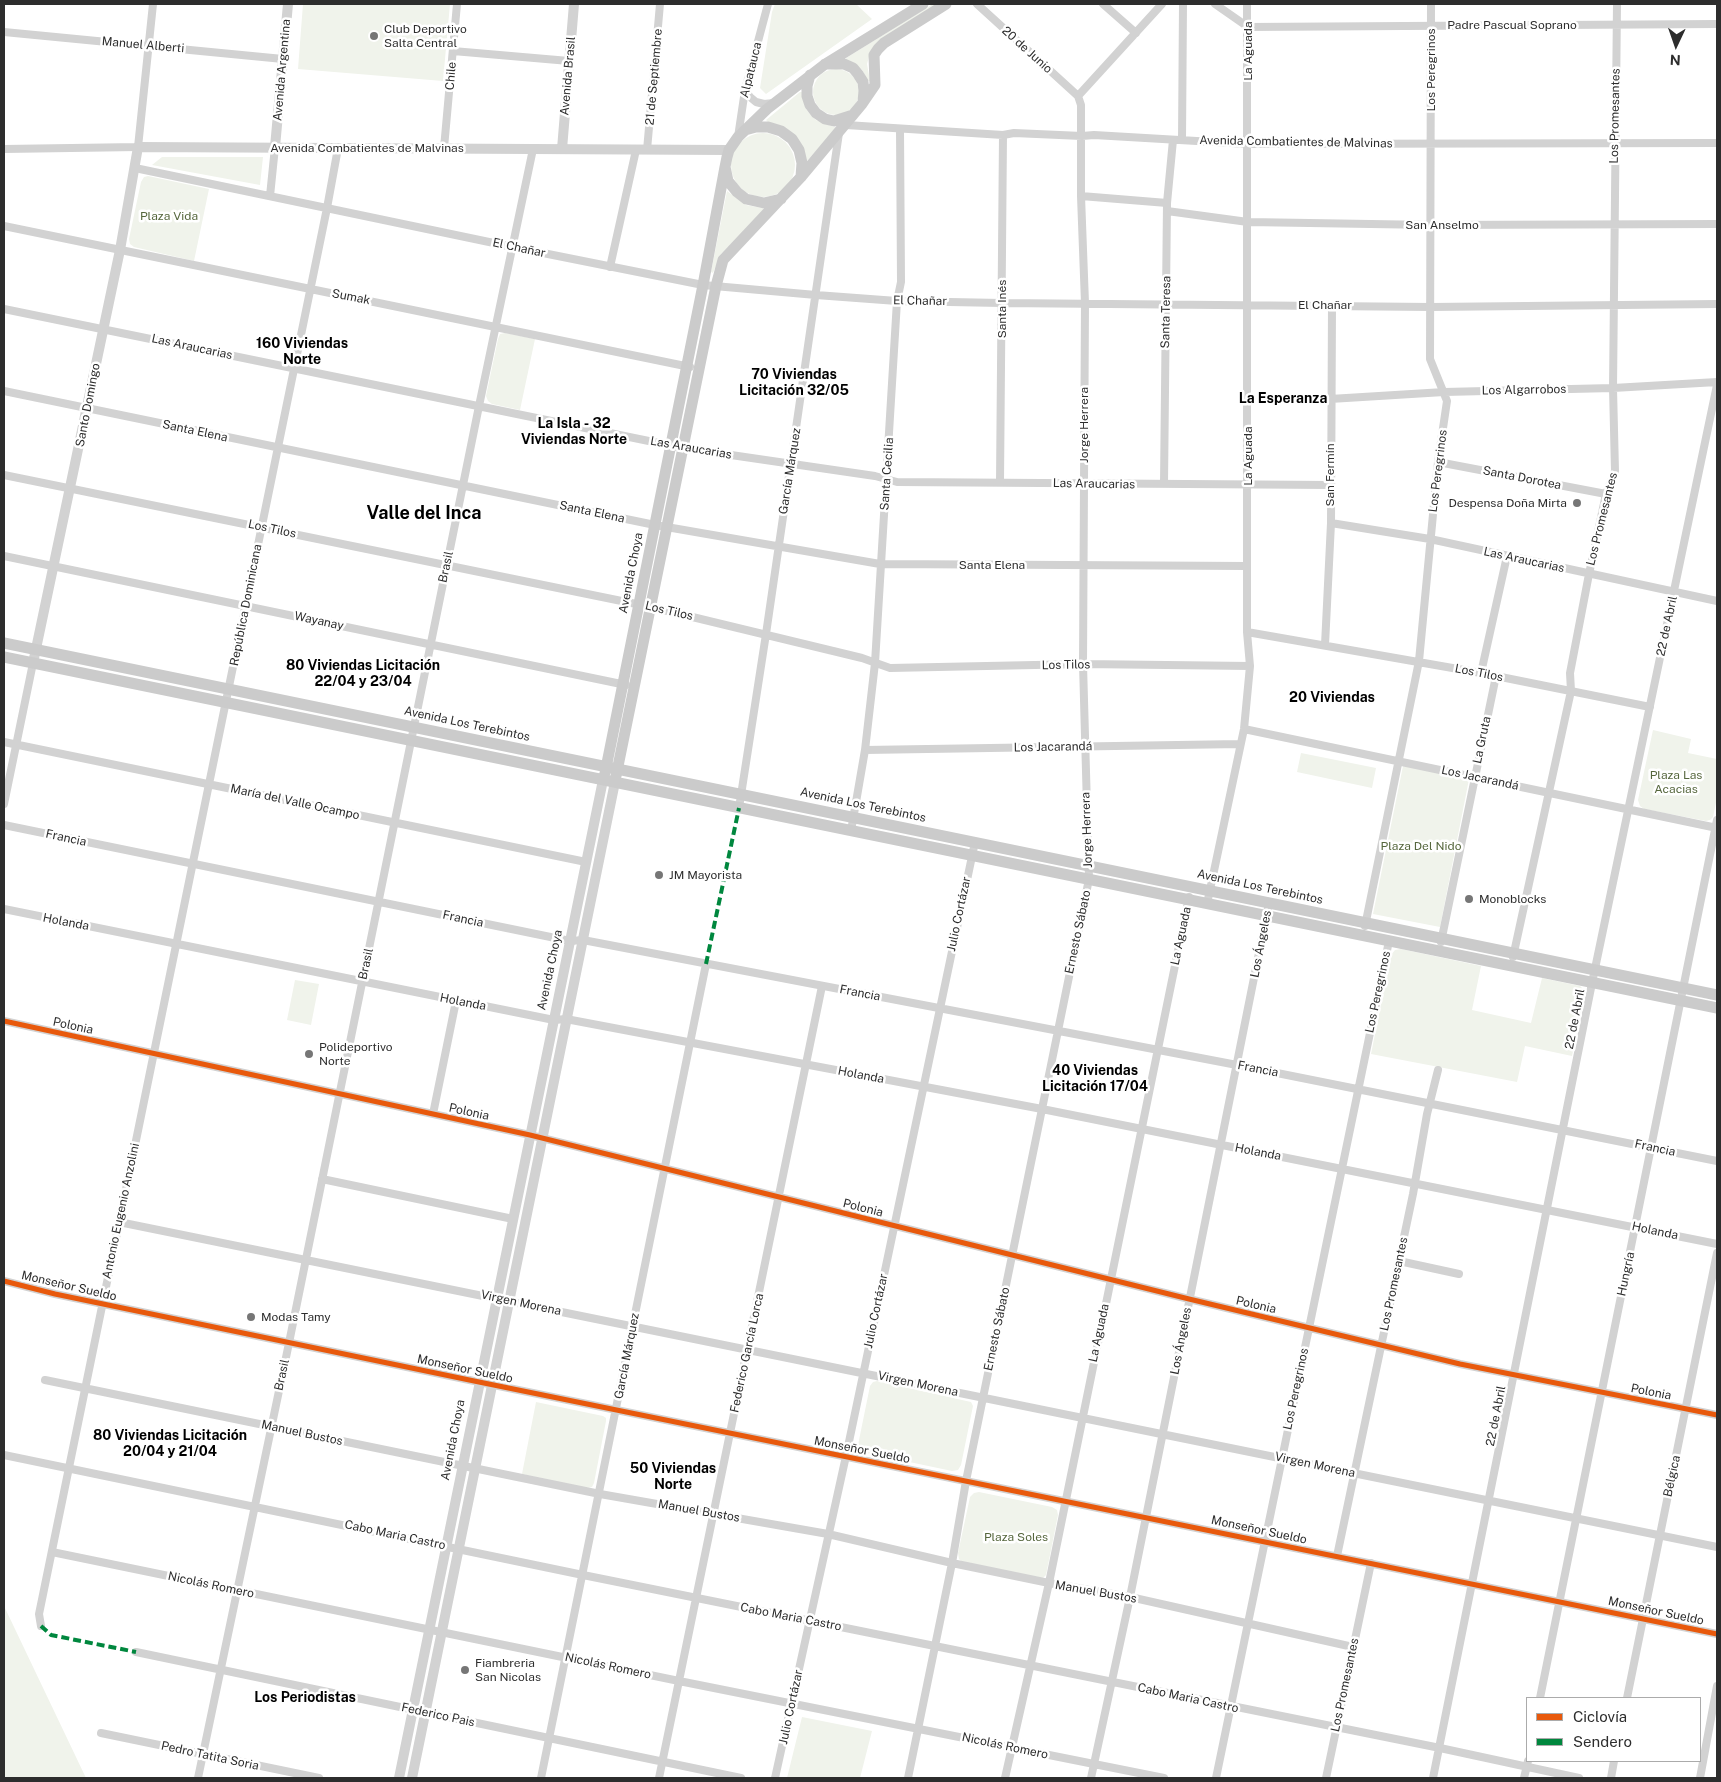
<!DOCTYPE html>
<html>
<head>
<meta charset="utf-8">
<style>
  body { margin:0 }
  #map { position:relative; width:1721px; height:1782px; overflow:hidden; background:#fff; font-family:"Public Sans",sans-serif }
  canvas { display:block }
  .frame { position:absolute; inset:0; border:5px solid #2d2d2d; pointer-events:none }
  .legend { position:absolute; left:1526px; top:1697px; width:175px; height:65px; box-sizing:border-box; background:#fff; border:1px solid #ababab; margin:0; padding:6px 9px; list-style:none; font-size:15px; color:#2d2d2d }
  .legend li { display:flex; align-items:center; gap:10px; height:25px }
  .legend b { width:25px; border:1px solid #ababab }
  .north { position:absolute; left:1651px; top:20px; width:50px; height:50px; -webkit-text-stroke:4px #fff; paint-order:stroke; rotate:183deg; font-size:14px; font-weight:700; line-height:20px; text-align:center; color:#2d2d2d }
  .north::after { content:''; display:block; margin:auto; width:18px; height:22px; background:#2d2d2d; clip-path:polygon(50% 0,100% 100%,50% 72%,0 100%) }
</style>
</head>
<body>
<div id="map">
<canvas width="1721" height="1782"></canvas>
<div class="frame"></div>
<ul class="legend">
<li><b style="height:6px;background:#e8590c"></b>Ciclovía</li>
<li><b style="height:6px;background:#00873e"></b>Sendero</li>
</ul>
<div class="north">N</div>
</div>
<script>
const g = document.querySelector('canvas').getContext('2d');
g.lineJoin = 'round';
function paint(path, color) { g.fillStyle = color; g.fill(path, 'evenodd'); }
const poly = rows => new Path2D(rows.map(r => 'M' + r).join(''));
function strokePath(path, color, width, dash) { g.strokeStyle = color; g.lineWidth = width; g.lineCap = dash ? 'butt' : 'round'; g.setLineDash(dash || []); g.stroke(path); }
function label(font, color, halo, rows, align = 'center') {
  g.font = font + ' "Public Sans",sans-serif'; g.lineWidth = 5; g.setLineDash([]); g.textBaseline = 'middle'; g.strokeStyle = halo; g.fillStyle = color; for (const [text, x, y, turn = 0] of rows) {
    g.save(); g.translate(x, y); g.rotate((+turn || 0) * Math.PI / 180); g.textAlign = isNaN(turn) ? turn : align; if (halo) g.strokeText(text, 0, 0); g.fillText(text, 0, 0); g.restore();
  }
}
paint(poly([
  [303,4,450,4,443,81,298,69],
  [775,4,856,4,872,19,766,94,760,88,772,12],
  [933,4,937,4,870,53,867,64,870,81,868,81,862,70,846,60,846,58],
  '813 92a23 23 0 1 1 46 0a23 23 0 1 1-46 0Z',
  [800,92,802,92,806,109,810,114,816,120,837,128,807,161,766,120],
  '731 165a32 32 0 1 1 64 0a32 32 0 1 1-64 0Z',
  [162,157,263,157,260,185,152,165],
  [148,176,209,189,194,261,134,247,130,244,129,239,141,182,144,177],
  [727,191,746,205,763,208,764,211,721,254,713,273,711,272],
  [505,333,535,339,520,410,492,404,488,401,486,396,498,339,500,334],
  [1653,730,1691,739,1688,753,1717,759,1717,798,1713,817,1710,820,1706,821,1644,809,1640,806,1638,800],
  [1301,753,1376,768,1372,788,1297,772],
  [1403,766,1469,779,1440,927,1373,914],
  [1401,949,1481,966,1472,1010,1531,1023,1542,978,1580,986,1584,990,1584,996,1572,1056,1525,1046,1517,1082,1371,1054,1391,955,1395,950],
  [295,980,319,984,311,1025,287,1020],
  [877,1381,971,1402,973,1406,961,1465,958,1470,952,1471,862,1452,859,1449,858,1445,870,1386,873,1382],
  [536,1402,603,1416,606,1418,606,1421,594,1483,592,1487,587,1488,522,1474],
  [979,1492,1052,1507,1057,1510,1058,1515,1046,1575,1043,1578,964,1564,959,1559,958,1553,970,1497,974,1493],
  [4,1606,86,1778,4,1778],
  [802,1717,872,1731,860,1778,787,1778]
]), '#f0f3eb');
strokePath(poly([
  [977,4,1078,96],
  [1103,4,1136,33],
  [1215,4,1248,27,1717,24],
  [4,32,283,59],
  [453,51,569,61],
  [745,90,750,97,756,102,764,104,774,103],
  [1078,96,1162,4],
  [846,125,1003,135,1014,133,1082,136,1094,135,1248,144,1717,143],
  [738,137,745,90,768,4],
  [1182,140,1183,4],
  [444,148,457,4],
  [4,149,138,147,153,4],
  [647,150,660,4],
  [135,168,513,247,703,285,816,295,897,301,1002,303,1431,307,1717,304],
  [270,196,275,147],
  [1081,196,1167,203],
  [1167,211,1248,222,1432,225,1717,224],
  [4,226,690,367],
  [610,267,636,150],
  [4,309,683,448,875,476,897,482,1330,485],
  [4,391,655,525,880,564,1247,566],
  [1330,399,1444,392,1613,388,1717,382],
  [1438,462,1606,494],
  [4,475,651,607,862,658,890,668,1083,664,1250,666],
  [1000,482,1003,135],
  [1164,484,1167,203,1173,140],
  [1331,523,1430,539,1717,601],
  [4,556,626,685],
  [1247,632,1481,673,1650,707],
  [1325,645,1331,523,1332,305],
  [1481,673,1507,556],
  [1244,729,1717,828],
  [4,742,586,862],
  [865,750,1240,744],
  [4,804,33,663],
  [739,808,766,634,839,133],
  [4,825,570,941,583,940,1237,1065,1717,1161],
  [851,831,865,750,875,663,897,301,901,282,900,129],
  [1207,904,1244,729,1250,666,1247,632,1247,4],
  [4,909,554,1020,566,1019,1042,1109,1717,1244],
  [1365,926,1419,661,1438,462,1447,401,1430,359,1431,4],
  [1441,942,1496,676],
  [1513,957,1571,691,1570,673,1589,574,1606,494,1615,471,1613,388,1617,4],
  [4,1021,530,1135,1189,1299,1460,1364,1717,1415],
  [433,1114,456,1001],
  [322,1179,513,1219],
  [119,1222,1717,1547],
  [1399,1261,1459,1274],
  [4,1281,55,1294,479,1382,1717,1634],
  [45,1380,600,1494,828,1534,952,1563,1049,1583,1130,1597,1353,1647],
  [4,1455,583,1575,1440,1748,1579,1778],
  [52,1552,679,1681,1164,1778],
  [1337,1556,1413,1194,1427,1114,1438,1070],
  [41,1626,39,1614,327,208,338,148],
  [136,1652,741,1778],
  [1540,1698,1717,820],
  [1627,1698,1717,1253],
  [101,1733,319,1778],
  [198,1778,289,1343,479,406,533,149],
  [541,1778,706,964],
  [659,1778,822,986],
  [775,1778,846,1456,975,842],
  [908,1778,952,1563,966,1481,1089,879,1083,664,1085,303,1081,196,1081,105,1078,96],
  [1005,1778,1049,1583,1189,897],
  [1091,1778,1130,1597,1269,903],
  [1216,1778,1389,941],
  [1326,1778,1371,1563],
  [1433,1778,1592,983,1717,385],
  [1524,1778,1528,1761],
  [1611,1778,1614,1761],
  [1700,1778,1717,1686]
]), '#d2d2d2', 8);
strokePath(poly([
  [275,147,288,4],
  [562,149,574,4],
  [33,663,120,250,138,147,729,150],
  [399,1778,603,780],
  [412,1778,615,782]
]), '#d2d2d2', 10);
strokePath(poly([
  [825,64,844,64,853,68,858,74,863,82,864,91,863,102],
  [810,75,807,86,807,96,810,105,816,113,825,119,834,121,853,115],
  [745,130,756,127,768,127,781,131,792,139,799,150,802,163,801,177],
  [781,199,764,203,746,199,737,192,728,181,725,167,727,157,729,150,738,137,767,109,824,65,923,4],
  [4,643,1717,995],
  [4,657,1717,1008],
  [605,773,703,285,725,167],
  [616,776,716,286,723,260,801,177,862,104,875,85,874,55,878,49,884,43,946,4]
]), '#cbcbcb', 11);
strokePath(poly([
  [706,964,739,808],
  [41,1626,51,1635,136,1652]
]), '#00873e', 4, [8, 4]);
strokePath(poly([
  [4,1021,530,1135,1189,1299,1460,1364,1717,1415],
  [4,1281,55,1294,479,1382,1717,1634]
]), '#e8590c', 5);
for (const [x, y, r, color] of [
  [374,36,5,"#767676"],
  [1577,503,5,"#767676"],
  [659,875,5,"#767676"],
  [1469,899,5,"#767676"],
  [309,1054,5,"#767676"],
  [251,1317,5,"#767676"],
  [465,1670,5,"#767676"]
]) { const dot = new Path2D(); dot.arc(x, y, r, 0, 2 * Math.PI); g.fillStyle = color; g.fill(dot); strokePath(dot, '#fff', 2); }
label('12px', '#2d2d2d', '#fff', [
  ["Padre Pascual Soprano",1512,25],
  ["Manuel Alberti",143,45,5],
  ["20 de Junio",1027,50,42],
  ["La Aguada",1248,51,-90],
  ["Avenida Argentina",282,70,-85],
  ["Alpatauca",751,70,-76],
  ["Los Peregrinos",1431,70,-90],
  ["Chile",451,76,-85],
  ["Avenida Brasil",568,76,-85],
  ["21 de Septiembre",654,77,-85],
  ["Los Promesantes",1615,116,-89],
  ["Avenida Combatientes de Malvinas",1296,142,1],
  ["Avenida Combatientes de Malvinas",367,148],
  ["San Anselmo",1442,225],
  ["El Chañar",519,248,12],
  ["Sumak",351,297,11],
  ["El Chañar",920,301,1],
  ["El Chañar",1325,305],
  ["Santa Inés",1002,309,-90],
  ["Santa Teresa",1166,312,-89],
  ["Las Araucarias",192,347,12],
  ["Los Algarrobos",1524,390,-1],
  ["Santo Domingo",88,405,-79],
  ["Jorge Herrera",1084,425,-90],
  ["Santa Elena",195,431,12],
  ["Las Araucarias",691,448,10],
  ["La Aguada",1248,456,-90],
  ["García Márquez",790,471,-81],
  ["Los Peregrinos",1438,471,-83],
  ["Santa Cecilia",887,474,-86],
  ["San Fermín",1330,475,-90],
  ["Santa Dorotea",1522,478,11],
  ["Las Araucarias",1094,484,1],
  ["Santa Elena",592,512,12],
  ["Los Promesantes",1602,519,-76],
  ["Los Tilos",272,529,12],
  ["Las Araucarias",1524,560,12],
  ["Santa Elena",992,565],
  ["Brasil",446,567,-78],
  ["Avenida Choya",631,573,-79],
  ["República Dominicana",246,605,-79],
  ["Los Tilos",669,611,13],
  ["Wayanay",319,621,12],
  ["22 de Abril",1667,626,-78],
  ["Los Tilos",1066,665,-1],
  ["Los Tilos",1479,673,11],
  ["Avenida Los Terebintos",467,724,12],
  ["La Gruta",1482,740,-78],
  ["Los Jacarandá",1053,747,-1],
  ["Los Jacarandá",1480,778,12],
  ["María del Valle Ocampo",295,802,12],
  ["Avenida Los Terebintos",863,805,12],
  ["Jorge Herrera",1087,830,-92],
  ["Francia",66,838,12],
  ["Avenida Los Terebintos",1260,887,12],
  ["Julio Cortázar",959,914,-78],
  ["Francia",463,919,12],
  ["Holanda",66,922,11],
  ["Ernesto Sábato",1078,932,-78],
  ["La Aguada",1181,936,-78],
  ["Los Ángeles",1261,944,-79],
  ["Brasil",366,964,-78],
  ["Avenida Choya",550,970,-78],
  ["Los Peregrinos",1378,992,-78],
  ["Francia",860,993,11],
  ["Holanda",463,1002,11],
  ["22 de Abril",1575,1019,-79],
  ["Polonia",73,1026,12],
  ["Francia",1258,1069,11],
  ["Holanda",861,1075,11],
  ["Polonia",469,1112,12],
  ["Francia",1655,1148,12],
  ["Holanda",1258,1152,11],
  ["Polonia",863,1208,14],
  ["Antonio Eugenio Anzolini",121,1211,-78],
  ["Holanda",1655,1231,12],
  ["Hungría",1626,1274,-78],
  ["Los Promesantes",1394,1284,-78],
  ["Monseñor Sueldo",69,1286,13],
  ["Virgen Morena",521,1303,12],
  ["Polonia",1256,1305,13],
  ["Julio Cortázar",876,1311,-78],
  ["Ernesto Sábato",997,1329,-78],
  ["La Aguada",1099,1333,-78],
  ["Los Ángeles",1181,1341,-79],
  ["Federico García Lorca",747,1353,-78],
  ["García Márquez",627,1356,-79],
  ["Monseñor Sueldo",465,1369,12],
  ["Brasil",282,1375,-78],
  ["Virgen Morena",918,1384,12],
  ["Los Peregrinos",1296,1389,-78],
  ["Polonia",1651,1392,11],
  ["22 de Abril",1496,1416,-79],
  ["Manuel Bustos",302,1433,12],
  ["Avenida Choya",453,1440,-79],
  ["Monseñor Sueldo",862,1450,11],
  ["Virgen Morena",1315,1465,12],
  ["Bélgica",1672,1476,-78],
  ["Manuel Bustos",699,1511,10],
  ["Monseñor Sueldo",1259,1530,12],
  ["Cabo Maria Castro",395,1535,12],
  ["Nicolás Romero",211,1585,12],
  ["Manuel Bustos",1096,1592,10],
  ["Monseñor Sueldo",1656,1611,12],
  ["Cabo Maria Castro",791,1617,11],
  ["Nicolás Romero",608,1666,12],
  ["Los Promesantes",1345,1685,-78],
  ["Cabo Maria Castro",1188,1698,12],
  ["Julio Cortázar",791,1707,-78],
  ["Federico Pais",438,1715,12],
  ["Nicolás Romero",1005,1746,12],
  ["Pedro Tatita Soria",210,1756,12]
]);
label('12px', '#2d2d2d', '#fff', [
  ["Club Deportivo",384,29],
  ["Salta Central",384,43],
  ["Despensa Doña Mirta",1567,503,"right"],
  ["JM Mayorista",669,875],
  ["Monoblocks",1479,899],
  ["Polideportivo",319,1047],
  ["Norte",319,1061],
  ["Modas Tamy",261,1317],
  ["Fiambreria",475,1663],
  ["San Nicolas",475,1677]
], 'left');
label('12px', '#55663c', '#fff', [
  ["Plaza Vida",169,216],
  ["Plaza Las",1676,775],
  ["Acacias",1676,789],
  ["Plaza Del Nido",1421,846],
  ["Plaza Soles",1016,1537]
]);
label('bold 14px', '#000', '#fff', [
  ["160 Viviendas",302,344],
  ["Norte",302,360],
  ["70 Viviendas",794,375],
  ["Licitación 32/05",794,391],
  ["La Esperanza",1283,399],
  ["La Isla - 32",574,424],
  ["Viviendas Norte",574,440],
  ["80 Viviendas Licitación",363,666],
  ["22/04 y 23/04",363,682],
  ["20 Viviendas",1332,698],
  ["40 Viviendas",1095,1071],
  ["Licitación 17/04",1095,1087],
  ["80 Viviendas Licitación",170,1436],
  ["20/04 y 21/04",170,1452],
  ["50 Viviendas",673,1469],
  ["Norte",673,1485],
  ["Los Periodistas",305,1698]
]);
label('bold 18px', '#000', '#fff', [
  ["Valle del Inca",424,513]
]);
</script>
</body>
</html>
